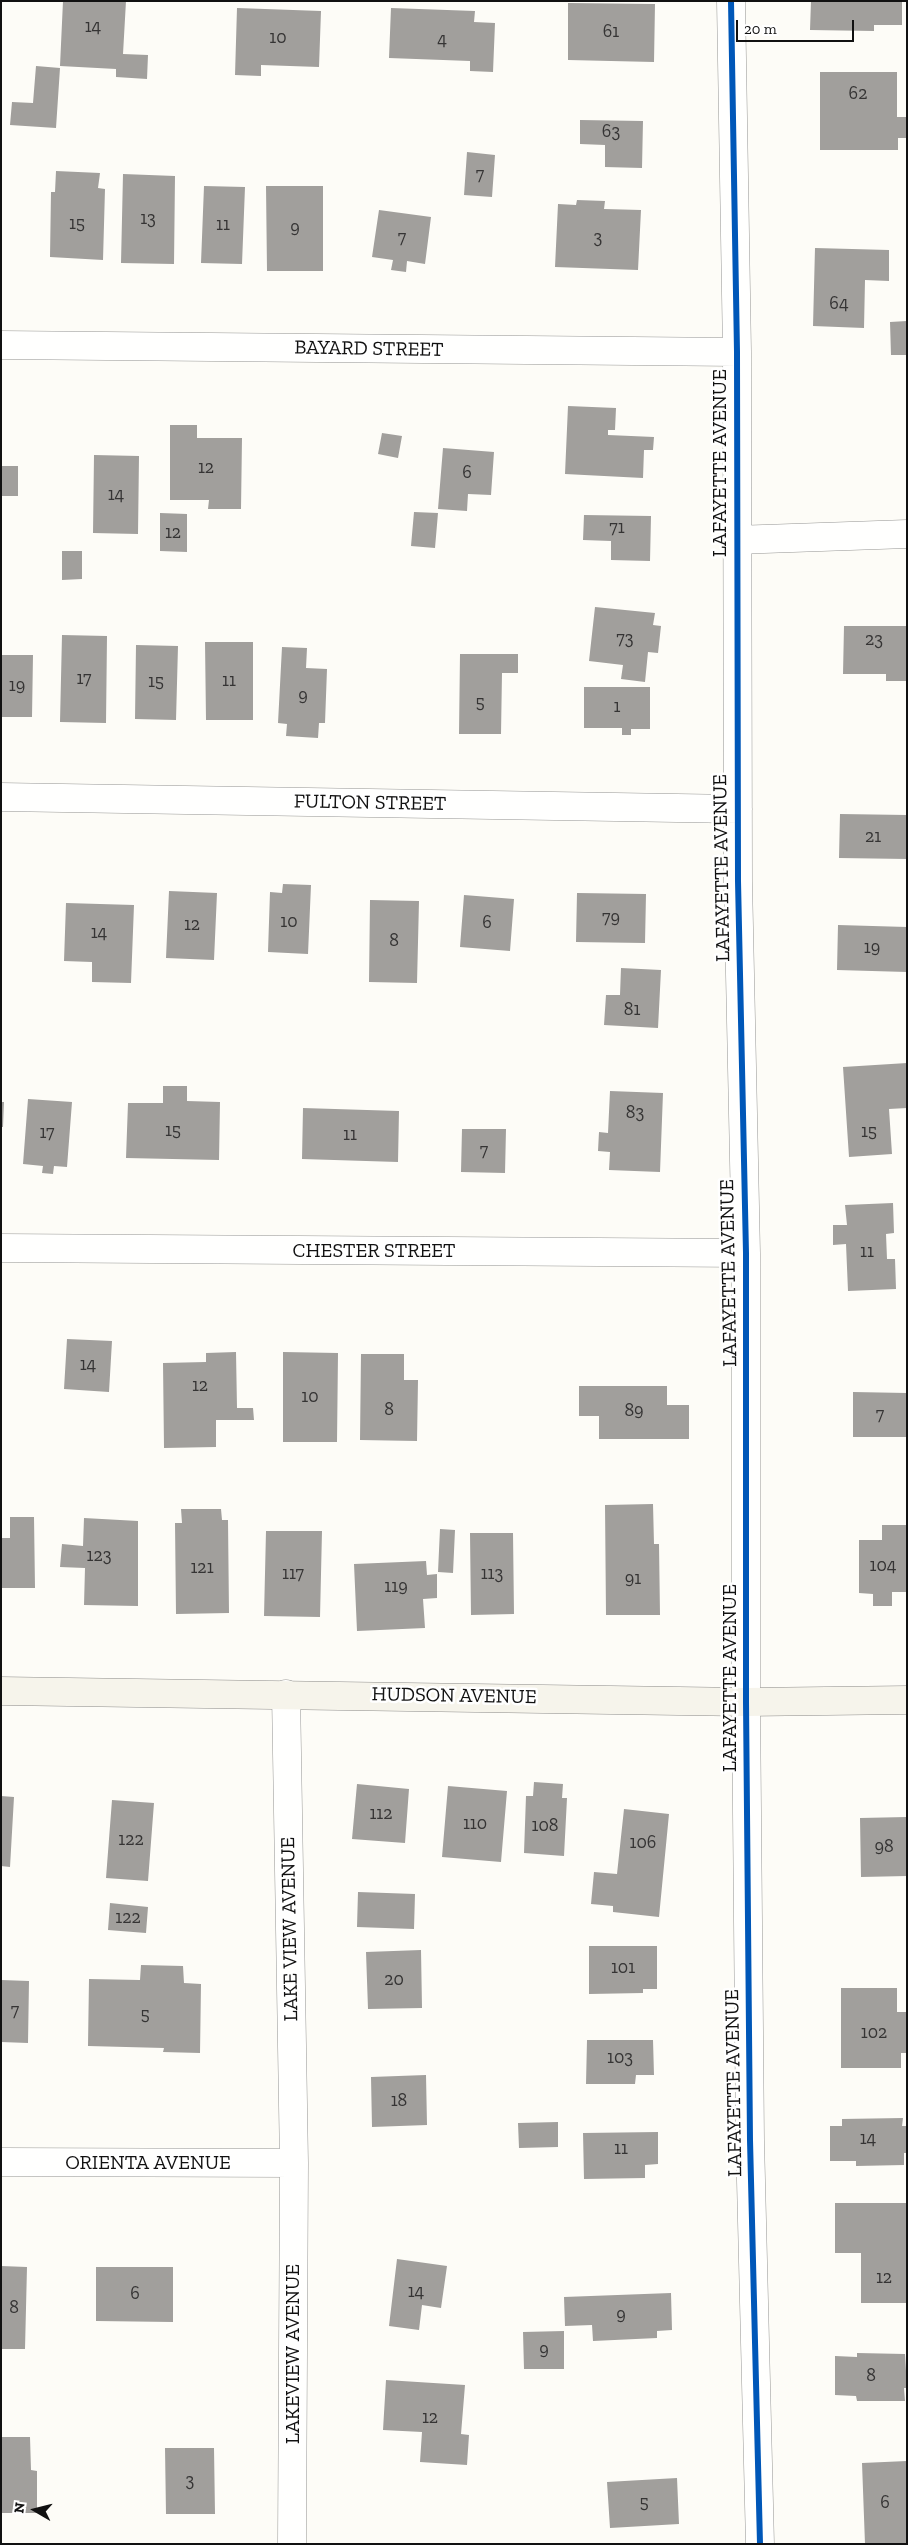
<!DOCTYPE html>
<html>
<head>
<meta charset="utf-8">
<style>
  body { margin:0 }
  #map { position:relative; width:908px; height:2545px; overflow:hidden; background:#fdfcf7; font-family:"Zilla Slab",serif }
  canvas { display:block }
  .frame { position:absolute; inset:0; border:2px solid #111; pointer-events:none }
  .north { position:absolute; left:10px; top:2485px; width:50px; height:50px; -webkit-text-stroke:4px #fff; paint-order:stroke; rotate:278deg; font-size:14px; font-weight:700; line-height:20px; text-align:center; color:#111 }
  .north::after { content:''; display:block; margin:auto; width:18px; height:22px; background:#111; clip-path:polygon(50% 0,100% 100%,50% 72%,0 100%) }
  .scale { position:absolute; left:736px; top:20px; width:118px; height:22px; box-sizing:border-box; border:2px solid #111; border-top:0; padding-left:6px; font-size:15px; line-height:18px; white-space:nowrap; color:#111; -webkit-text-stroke:4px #fff; paint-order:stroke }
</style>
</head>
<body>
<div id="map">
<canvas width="908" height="2545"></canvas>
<div class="frame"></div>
<div class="north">N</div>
<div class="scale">20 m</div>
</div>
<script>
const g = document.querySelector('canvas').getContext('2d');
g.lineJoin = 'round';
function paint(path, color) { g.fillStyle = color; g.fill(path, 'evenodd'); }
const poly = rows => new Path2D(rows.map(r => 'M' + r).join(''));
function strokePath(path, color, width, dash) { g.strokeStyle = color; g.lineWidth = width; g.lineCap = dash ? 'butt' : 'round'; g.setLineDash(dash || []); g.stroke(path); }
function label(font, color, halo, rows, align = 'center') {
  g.font = font + ' "Zilla Slab",serif'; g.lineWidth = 5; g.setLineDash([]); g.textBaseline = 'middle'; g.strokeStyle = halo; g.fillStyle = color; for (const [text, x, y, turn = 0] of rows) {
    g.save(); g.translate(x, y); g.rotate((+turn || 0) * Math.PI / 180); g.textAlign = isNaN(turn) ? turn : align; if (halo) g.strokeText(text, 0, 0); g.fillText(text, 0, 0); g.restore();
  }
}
paint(poly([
  [63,1,126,1,123,54,148,55,147,79,116,77,116,69,60,66],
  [811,1,902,1,902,25,874,25,874,31,810,30],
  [568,3,655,4,654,62,568,60],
  [237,8,321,11,319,67,261,65,261,76,235,75],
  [391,8,475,11,474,22,495,23,493,72,470,71,470,61,389,58],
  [36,66,60,68,56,128,10,125,12,102,33,103],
  [820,72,897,72,897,117,907,117,907,138,898,138,898,150,820,150],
  [580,120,643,121,642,168,605,167,605,145,580,144],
  [467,152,495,155,492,197,464,195],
  [56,171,100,173,98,188,105,189,103,260,50,257,51,192,55,192],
  [123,174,175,176,174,264,121,263],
  [204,186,245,187,242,264,201,263],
  [266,186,323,186,323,271,267,271],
  [577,200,605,201,604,209,641,210,638,270,555,267,558,204,576,205],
  [379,210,431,217,425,264,407,261,406,272,391,270,393,260,372,257],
  [815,248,889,250,889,281,865,280,864,328,813,326],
  [907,321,907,355,891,355,890,322],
  [568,406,616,408,615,430,608,430,608,435,654,437,653,450,644,450,643,478,565,474],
  [170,425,197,425,197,438,242,438,241,509,208,509,209,500,170,500],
  [382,433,402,436,398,458,378,454],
  [443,448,494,452,491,495,468,494,467,511,438,509],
  [94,455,139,456,138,534,93,533],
  [1,466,18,466,18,496,1,496],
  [414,512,438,513,435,548,411,546],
  [160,513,187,514,187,552,160,551],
  [584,515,651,516,650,561,611,560,611,541,583,540],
  [62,551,82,551,82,579,62,580],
  [595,607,655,613,653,625,661,626,658,653,648,652,645,682,621,679,623,665,589,661],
  [844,626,906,626,907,681,886,681,886,674,843,674],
  [62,635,107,636,106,723,60,722],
  [205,642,253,642,253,720,206,720],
  [136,645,178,646,176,720,135,719],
  [282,647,307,648,306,668,327,669,325,723,319,723,318,738,286,736,287,724,278,723],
  [460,654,518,654,518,673,502,673,501,734,459,734],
  [1,655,33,655,32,717,1,717],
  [584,687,650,687,650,729,631,729,631,735,622,735,622,728,584,728],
  [840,814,907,815,907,859,839,858],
  [283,884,311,885,308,954,268,952,270,892,282,893],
  [169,891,217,893,214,960,166,958],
  [577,893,646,894,645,943,576,942],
  [464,895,514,899,510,951,460,947],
  [370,900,419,901,417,983,369,982],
  [66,903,134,905,131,983,92,982,92,962,64,961],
  [838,925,907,927,907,972,837,970],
  [621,968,661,970,658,1028,604,1025,606,995,620,995],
  [907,1063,907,1108,889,1109,892,1154,849,1157,843,1067],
  [163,1086,187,1086,187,1101,220,1102,219,1160,126,1158,128,1103,163,1103],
  [610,1091,663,1093,660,1172,609,1170,610,1152,598,1151,599,1132,608,1133],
  [28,1099,72,1102,67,1167,54,1166,53,1174,42,1173,43,1166,23,1164],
  [1,1102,4,1102,3,1127,1,1127],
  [303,1108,399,1111,398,1162,302,1159],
  [462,1129,506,1129,505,1173,461,1172],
  [893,1203,894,1233,886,1234,887,1259,895,1259,896,1289,848,1291,846,1244,833,1245,833,1225,847,1225,845,1205],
  [67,1339,112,1341,109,1392,64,1389],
  [236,1352,237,1408,253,1408,254,1420,216,1420,216,1447,164,1448,163,1363,206,1362,206,1353],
  [283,1352,338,1353,337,1442,283,1442],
  [361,1354,404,1354,404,1380,418,1380,417,1441,360,1440],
  [579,1386,667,1386,667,1405,689,1405,689,1439,599,1439,599,1416,579,1416],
  [853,1392,907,1393,907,1437,853,1437],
  [653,1504,654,1544,659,1544,660,1615,606,1615,605,1505],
  [181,1509,221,1509,222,1520,228,1520,229,1613,176,1614,175,1523,182,1523],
  [10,1517,34,1517,35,1588,1,1588,1,1538,10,1538],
  [84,1518,138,1521,138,1606,84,1605,85,1568,60,1567,62,1544,83,1546],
  [882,1525,907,1525,907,1592,892,1592,892,1606,873,1606,873,1594,859,1593,859,1540,882,1540],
  [440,1529,455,1530,453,1573,438,1572],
  [266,1531,322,1531,320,1617,264,1616],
  [470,1533,513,1533,514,1614,471,1615],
  [426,1561,427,1575,437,1574,437,1598,423,1599,425,1628,357,1631,354,1564],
  [534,1782,563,1784,562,1798,567,1798,564,1856,524,1853,526,1796,533,1796],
  [357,1784,409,1789,405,1843,352,1839],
  [448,1786,507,1791,501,1862,442,1857],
  [1,1796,14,1797,10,1867,1,1866],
  [112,1800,154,1803,148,1881,106,1878],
  [624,1809,669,1814,659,1917,613,1912,613,1906,591,1904,594,1872,617,1874],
  [907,1817,907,1876,861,1877,860,1818],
  [358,1892,415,1894,414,1929,357,1927],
  [110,1903,148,1907,146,1933,108,1930],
  [589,1946,657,1946,657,1989,643,1989,643,1993,589,1994],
  [421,1950,422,2008,368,2009,366,1952],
  [141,1965,183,1966,184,1983,201,1984,200,2053,163,2052,164,2048,88,2046,89,1979,140,1980],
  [1,1980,29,1981,28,2043,1,2042],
  [841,1988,897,1988,897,2012,907,2012,907,2053,901,2053,901,2068,841,2068],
  [587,2040,653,2040,654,2075,636,2075,635,2084,586,2084],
  [426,2075,427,2125,372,2127,371,2077],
  [903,2118,902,2126,907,2126,907,2153,904,2153,904,2165,856,2166,856,2161,830,2161,830,2126,842,2126,842,2119],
  [558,2122,558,2147,519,2148,518,2123],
  [658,2132,658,2164,645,2165,645,2178,584,2179,583,2133],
  [835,2203,907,2203,907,2303,861,2303,861,2253,835,2253],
  [397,2259,447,2266,441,2308,422,2305,419,2330,389,2326],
  [1,2266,27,2267,25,2349,1,2349],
  [96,2267,173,2267,173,2322,96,2321],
  [671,2293,672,2330,657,2331,657,2338,593,2341,592,2325,565,2326,564,2297],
  [564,2331,564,2369,524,2369,523,2332],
  [857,2353,905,2354,907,2388,904,2388,905,2401,857,2401,856,2396,835,2395,835,2356,857,2357],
  [386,2380,465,2385,461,2434,469,2435,467,2465,420,2462,422,2432,383,2430],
  [1,2437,30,2437,31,2470,37,2471,37,2513,1,2513],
  [165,2448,214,2448,215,2514,166,2514],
  [907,2461,907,2544,865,2544,862,2463],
  [677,2478,679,2524,610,2528,607,2482]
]), '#a19f9c');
const street = poly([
  [731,1,737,352,738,881,746,1253,746,1702,750,2140,760,2544],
  [1,345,737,352],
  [735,540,907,534],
  [1,797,738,809],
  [1,1248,746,1253],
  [286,1694,294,2163,292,2544],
  [1,2162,294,2163]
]);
const secondary = poly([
  [1,1691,746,1702,907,1700]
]);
strokePath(street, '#979795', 29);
strokePath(secondary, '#8e8d8b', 29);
strokePath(street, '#fffffe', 28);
strokePath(secondary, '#f6f4eb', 28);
strokePath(poly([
  [731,1,737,352,738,881,746,1253,746,1702,750,2140,760,2544]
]), '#0057b8', 6);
label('18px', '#353434', null, [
  ["14",93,27],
  ["61",611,32],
  ["10",278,38],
  ["4",442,40],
  ["62",858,94],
  ["63",611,132],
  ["7",480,175],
  ["13",148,219],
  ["15",77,224],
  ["11",223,225],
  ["9",295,228],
  ["7",402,238],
  ["3",598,238],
  ["64",839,304],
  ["12",206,468],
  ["6",467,473],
  ["14",116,495],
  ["71",617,528],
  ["12",173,533],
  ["73",625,639],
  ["23",874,640],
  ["17",84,679],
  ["11",229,681],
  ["15",156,682],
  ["19",17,686],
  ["9",303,696],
  ["5",480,703],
  ["1",617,707],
  ["21",873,837],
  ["79",611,918],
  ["10",289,922],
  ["6",487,923],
  ["12",192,925],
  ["14",99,933],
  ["8",394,941],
  ["19",872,948],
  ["81",632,1010],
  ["83",635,1113],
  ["15",173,1131],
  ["15",869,1132],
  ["17",47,1133],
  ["11",350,1135],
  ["7",484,1151],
  ["11",867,1252],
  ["14",88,1365],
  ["12",200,1386],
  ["10",310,1397],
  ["8",389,1410],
  ["89",634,1411],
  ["7",880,1415],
  ["123",99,1556],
  ["104",883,1566],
  ["121",202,1568],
  ["117",293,1574],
  ["113",492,1574],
  ["91",633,1579],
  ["119",396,1587],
  ["112",381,1814],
  ["110",475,1824],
  ["108",545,1826],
  ["122",131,1840],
  ["106",643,1843],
  ["98",884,1847],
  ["122",128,1918],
  ["101",623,1968],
  ["20",394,1980],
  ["7",15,2011],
  ["5",145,2015],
  ["102",874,2033],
  ["103",620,2058],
  ["18",399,2101],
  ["14",868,2139],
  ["11",621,2149],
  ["12",884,2278],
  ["14",416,2292],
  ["6",135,2294],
  ["8",14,2308],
  ["9",621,2315],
  ["9",544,2350],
  ["8",871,2376],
  ["12",430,2418],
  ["3",190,2481],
  ["5",644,2503],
  ["6",885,2503]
]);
label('20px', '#111', '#fff', [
  ["BAYARD STREET",369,349,1],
  ["LAFAYETTE AVENUE",720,463,-90],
  ["FULTON STREET",370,803,1],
  ["LAFAYETTE AVENUE",722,868,-91],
  ["CHESTER STREET",374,1251],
  ["LAFAYETTE AVENUE",729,1273,-91],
  ["LAFAYETTE AVENUE",730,1678,-90],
  ["HUDSON AVENUE",454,1696,1],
  ["LAKE VIEW AVENUE",290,1929,-91],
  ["LAFAYETTE AVENUE",734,2083,-91],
  ["ORIENTA AVENUE",148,2163],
  ["LAKEVIEW AVENUE",293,2354,-90]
]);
</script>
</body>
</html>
